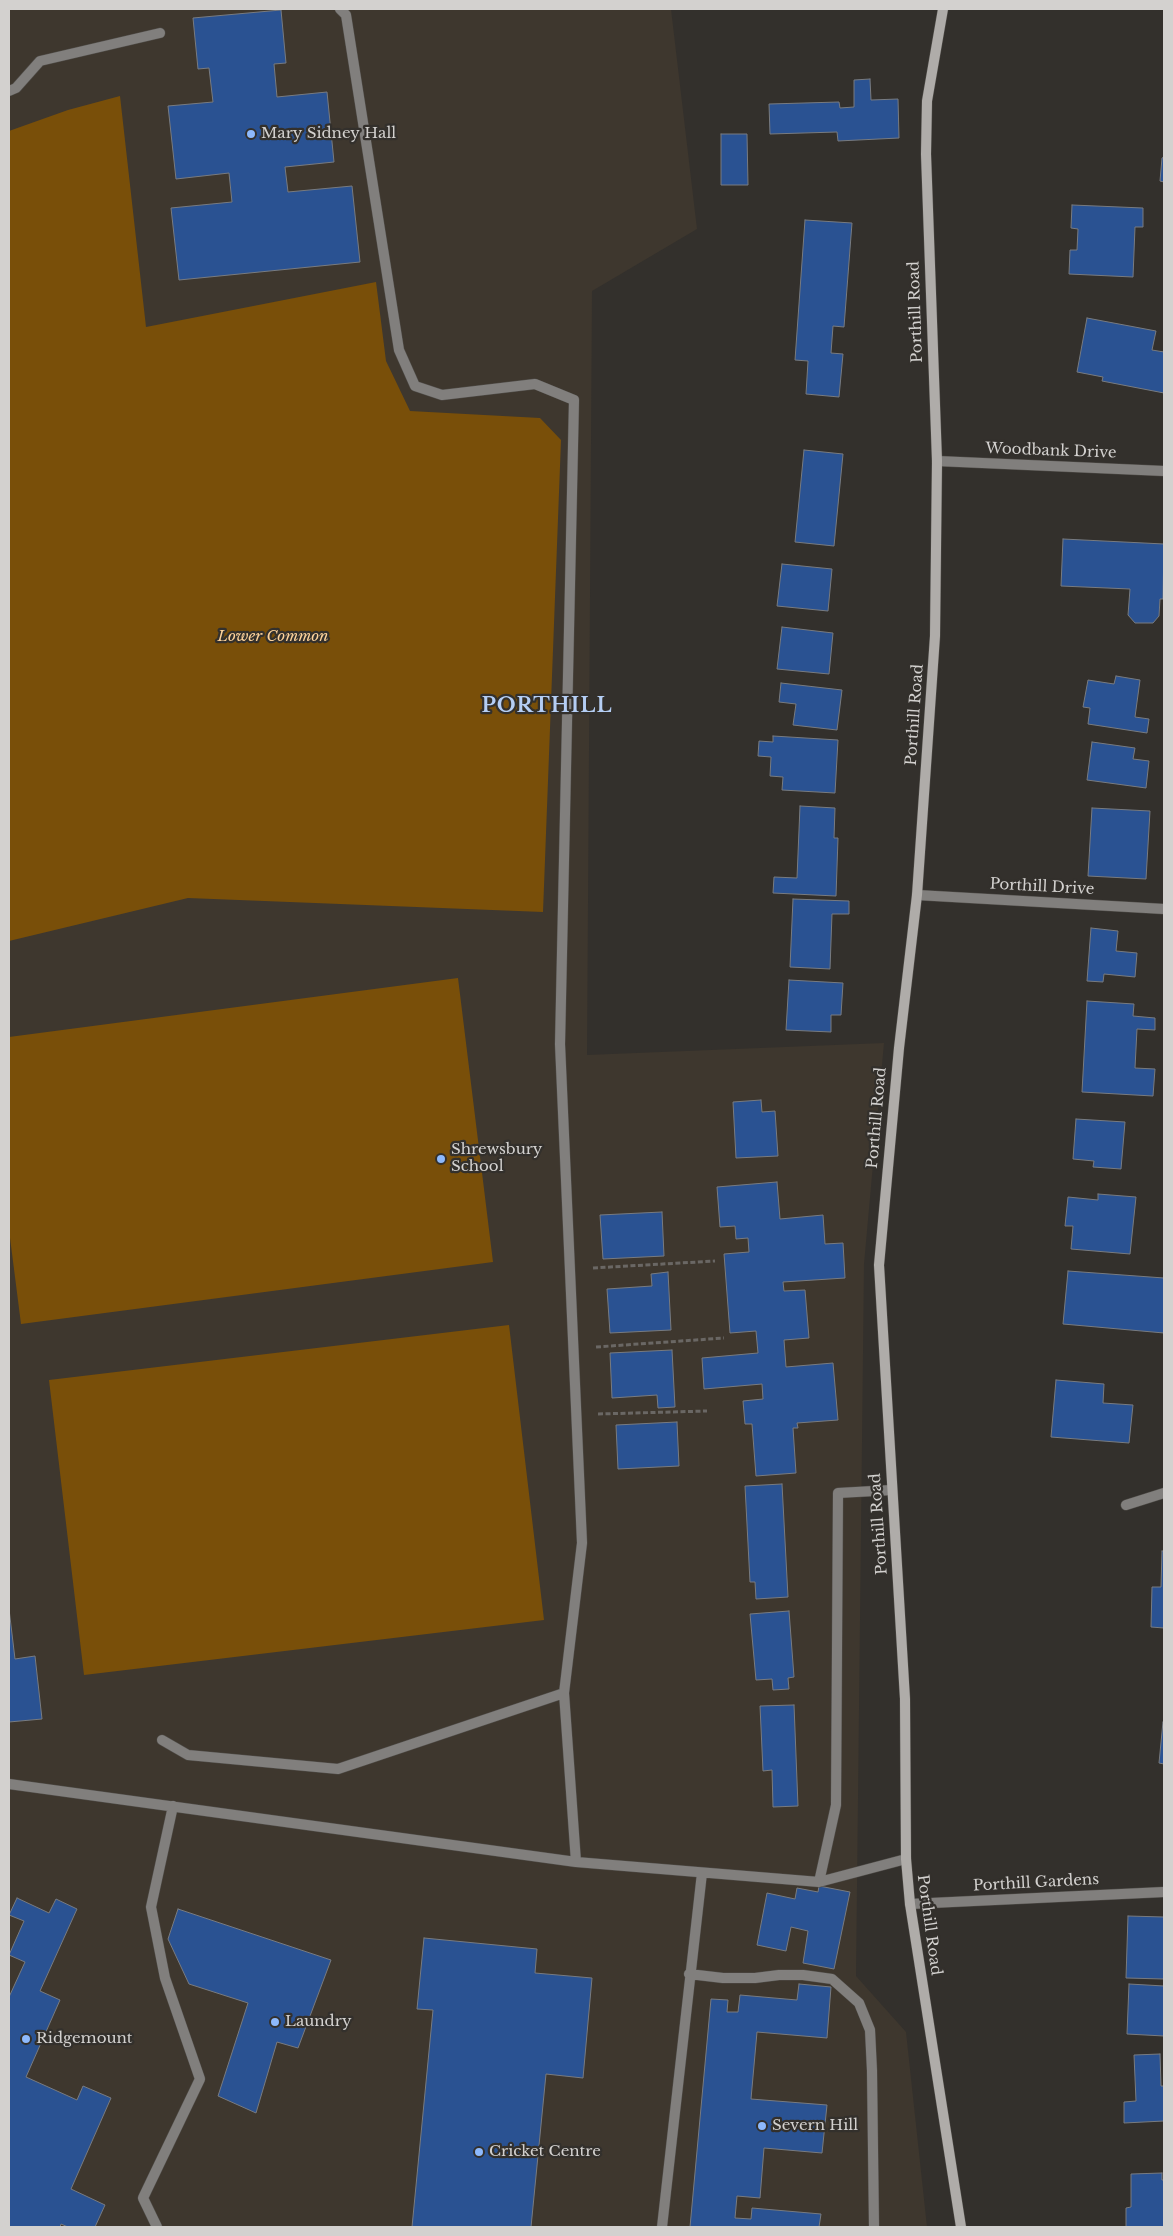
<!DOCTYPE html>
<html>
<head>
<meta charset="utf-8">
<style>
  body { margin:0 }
  #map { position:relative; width:1173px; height:2236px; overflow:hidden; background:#33302c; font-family:"Libre Baskerville",serif }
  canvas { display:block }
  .frame { position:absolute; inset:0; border:10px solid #d3d1cf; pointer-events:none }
</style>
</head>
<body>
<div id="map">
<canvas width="1173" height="2236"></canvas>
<div class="frame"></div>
</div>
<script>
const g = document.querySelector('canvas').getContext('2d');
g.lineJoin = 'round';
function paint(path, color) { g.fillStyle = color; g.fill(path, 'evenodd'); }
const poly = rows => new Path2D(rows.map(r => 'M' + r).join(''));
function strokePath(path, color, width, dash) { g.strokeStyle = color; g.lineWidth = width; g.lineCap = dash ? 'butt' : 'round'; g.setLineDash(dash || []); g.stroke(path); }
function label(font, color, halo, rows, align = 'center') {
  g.font = font + ' "Libre Baskerville",serif'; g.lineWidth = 4.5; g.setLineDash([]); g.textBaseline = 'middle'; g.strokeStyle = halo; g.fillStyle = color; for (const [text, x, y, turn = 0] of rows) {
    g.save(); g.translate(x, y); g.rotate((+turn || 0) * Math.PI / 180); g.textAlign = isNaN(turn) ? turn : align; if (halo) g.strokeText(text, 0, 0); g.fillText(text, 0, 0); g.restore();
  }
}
paint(poly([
  [9,9,671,9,697,229,592,291,587,1055,884,1043,864,1264,856,1976,906,2032,927,2227,9,2227]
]), '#3e372e');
paint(poly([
  [120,96,146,327,376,282,386,361,410,411,540,418,561,440,543,912,188,898,9,941,9,131,68,110],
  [458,978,493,1262,21,1324,9,1230,9,1037],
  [509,1325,544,1620,84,1675,49,1380]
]), '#794f09');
const building = poly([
  [281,10,286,63,274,64,277,97,327,92,334,162,285,167,288,192,352,186,360,262,179,280,171,208,232,202,229,173,176,179,168,106,213,102,209,68,198,69,193,18,281,10],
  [870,79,871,100,898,99,899,138,838,141,837,132,770,134,769,104,839,102,840,108,854,107,854,80,870,79],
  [721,134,747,134,748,185,721,185,721,134],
  [1164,157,1164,182,1160,181,1162,158,1164,157],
  [1072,205,1143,208,1143,227,1135,227,1133,277,1069,274,1070,250,1077,250,1078,229,1071,228,1072,205],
  [805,220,852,223,844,327,833,326,831,353,843,354,839,397,806,394,808,361,795,360,805,220],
  [1087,318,1156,331,1152,350,1164,352,1164,393,1102,381,1103,377,1077,372,1087,318],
  [804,450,843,454,834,546,795,542,804,450],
  [1063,539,1164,544,1163,599,1160,599,1159,616,1153,623,1135,623,1128,615,1130,589,1061,586,1063,539],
  [782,564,832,569,828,611,777,606,782,564],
  [782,627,833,633,829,674,777,669,782,627],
  [1116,676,1140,680,1135,717,1149,719,1147,733,1088,724,1090,708,1083,707,1088,680,1114,684,1116,676],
  [781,683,842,690,837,730,793,725,796,704,779,702,781,683],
  [773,736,838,740,835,793,782,790,783,777,770,776,771,757,758,756,759,741,773,742,773,736],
  [1092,742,1135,748,1133,759,1149,761,1146,788,1087,780,1092,742],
  [800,806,835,808,834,838,838,838,836,896,773,893,774,877,797,878,800,806],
  [1092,808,1150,811,1146,879,1088,876,1092,808],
  [793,899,849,901,849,914,832,914,830,969,790,967,793,899],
  [1091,928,1118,931,1116,951,1137,953,1135,977,1104,974,1103,982,1087,981,1091,928],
  [789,980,843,983,841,1015,831,1015,831,1032,786,1030,789,980],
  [1087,1001,1134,1004,1133,1016,1155,1018,1155,1030,1137,1029,1135,1068,1155,1069,1153,1096,1082,1092,1087,1001],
  [761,1100,762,1112,775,1111,778,1156,736,1158,733,1102,761,1100],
  [1076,1119,1125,1122,1121,1169,1093,1167,1094,1161,1073,1159,1076,1119],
  [777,1182,780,1219,823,1215,825,1244,843,1243,845,1278,783,1282,784,1291,805,1290,809,1338,784,1340,786,1367,833,1363,838,1420,797,1423,798,1428,793,1428,796,1473,756,1476,752,1424,745,1424,743,1401,763,1399,762,1384,704,1389,702,1358,758,1353,756,1331,730,1333,724,1254,749,1252,748,1238,736,1239,735,1226,720,1227,717,1187,777,1182],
  [1098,1194,1136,1197,1130,1254,1071,1249,1073,1226,1065,1226,1068,1197,1098,1200,1098,1194],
  [662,1212,664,1256,603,1259,600,1215,662,1212],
  [1068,1271,1164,1278,1164,1333,1063,1324,1068,1271],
  [668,1272,671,1330,610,1333,607,1289,652,1286,651,1274,668,1272],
  [672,1350,675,1407,658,1408,657,1395,612,1398,610,1353,672,1350],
  [1056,1380,1104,1384,1103,1403,1133,1405,1129,1443,1051,1437,1056,1380],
  [677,1422,679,1466,618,1469,616,1425,677,1422],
  [782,1484,788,1597,756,1599,755,1582,750,1582,745,1486,782,1484],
  [1162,1551,1164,1551,1164,1628,1151,1627,1152,1587,1161,1587,1162,1551],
  [9,1609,15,1659,35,1656,42,1719,9,1722,9,1609],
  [789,1611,794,1677,788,1678,789,1689,773,1690,772,1679,756,1680,750,1614,789,1611],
  [794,1705,798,1806,773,1807,772,1770,763,1771,760,1706,794,1705],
  [1163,1722,1164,1722,1164,1764,1159,1763,1163,1722],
  [819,1886,850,1892,834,1969,803,1963,808,1931,791,1927,786,1951,757,1945,767,1893,795,1899,797,1888,818,1892,819,1886],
  [17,1898,49,1913,56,1899,77,1909,40,1991,60,2000,26,2077,77,2100,83,2086,111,2098,71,2189,105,2205,95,2227,68,2227,61,2224,60,2227,9,2227,9,1997,25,1962,9,1955,24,1921,9,1915,17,1898],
  [178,1909,331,1960,298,2048,277,2042,256,2113,218,2096,248,2003,189,1984,168,1939,178,1909],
  [1128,1916,1164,1917,1164,1979,1126,1978,1128,1916],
  [424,1938,537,1949,535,1973,592,1978,583,2078,546,2074,531,2227,412,2227,433,2010,417,2009,424,1938],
  [799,1984,831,1987,827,2038,757,2032,751,2099,827,2105,822,2153,764,2148,760,2198,737,2196,735,2218,751,2219,752,2208,821,2214,819,2227,690,2227,711,1999,728,2000,727,2012,738,2012,740,1995,797,2000,799,1984],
  [1129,1984,1164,1986,1164,2036,1127,2034,1129,1984],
  [1160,2054,1161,2086,1164,2086,1164,2121,1124,2123,1124,2102,1136,2101,1134,2055,1160,2054],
  [1162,2173,1162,2180,1164,2180,1164,2227,1126,2227,1126,2208,1131,2207,1131,2174,1162,2173]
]);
paint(building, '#2a5292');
strokePath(building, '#787b80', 1);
const lane = poly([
  [340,9,346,15,399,350,415,386,442,395,535,384,574,400,560,1044,582,1543,564,1693,576,1862],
  [9,91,16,88,40,61,160,33],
  [1126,1505,1164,1493],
  [162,1740,188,1755,338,1769,564,1693],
  [9,1784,576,1862,819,1882,906,1859],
  [819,1882,836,1805,838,1493,892,1490],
  [689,1974,723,1978,755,1978,779,1975,803,1975,832,1979,859,2003,870,2030,872,2071,874,2227],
  [157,2227,143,2198,200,2079,165,1978,151,1907,173,1806],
  [662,2227,702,1873]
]);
const street = poly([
  [937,461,1164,471],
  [917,895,1164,909],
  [910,1904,1164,1892]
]);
const secondary = poly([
  [943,9,927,101,926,154,937,461,935,636,917,895,899,1048,879,1265,905,1699,906,1859,910,1904,961,2227]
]);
strokePath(lane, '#504d49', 11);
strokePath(street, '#504d49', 11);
strokePath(secondary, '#504d49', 11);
strokePath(poly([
  [593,1268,715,1261],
  [596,1347,724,1338],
  [598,1414,707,1411]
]), '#6a6764', 3, [5, 2.5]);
strokePath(lane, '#817f7d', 10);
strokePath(street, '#817f7d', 10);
strokePath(secondary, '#afaca9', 10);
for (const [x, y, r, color] of [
  [251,134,5,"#8db9fc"],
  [441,1159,5,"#8db9fc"],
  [275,2022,5,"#8db9fc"],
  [26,2039,5,"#8db9fc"],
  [762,2126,5,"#8db9fc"],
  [479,2152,5,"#8db9fc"]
]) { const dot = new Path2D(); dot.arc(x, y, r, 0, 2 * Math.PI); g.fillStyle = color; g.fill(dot); strokePath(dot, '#33302c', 2); }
label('15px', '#d3d1cf', '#33302c', [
  ["Mary Sidney Hall",261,134],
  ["Shrewsbury",451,1150],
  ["School",451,1167],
  ["Laundry",285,2022],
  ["Ridgemount",36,2039],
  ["Severn Hill",772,2126],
  ["Cricket Centre",489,2152]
], 'left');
label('15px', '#d3d1cf', '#33302c', [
  ["Porthill Road",916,312,-92],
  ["Woodbank Drive",1051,451,2],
  ["Porthill Road",915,715,-86],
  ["Porthill Drive",1042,887,3],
  ["Porthill Road",877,1118,-85],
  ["Porthill Road",879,1524,-94],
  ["Porthill Gardens",1036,1883,-3],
  ["Porthill Road",929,1925,82]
]);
label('italic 15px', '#fed39b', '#33302c', [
  ["Lower Common",273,637]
]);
g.letterSpacing = '1px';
label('bold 20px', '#b5cef4', '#33302c', [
  ["PORTHILL",547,706]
]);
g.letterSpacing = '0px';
</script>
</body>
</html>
